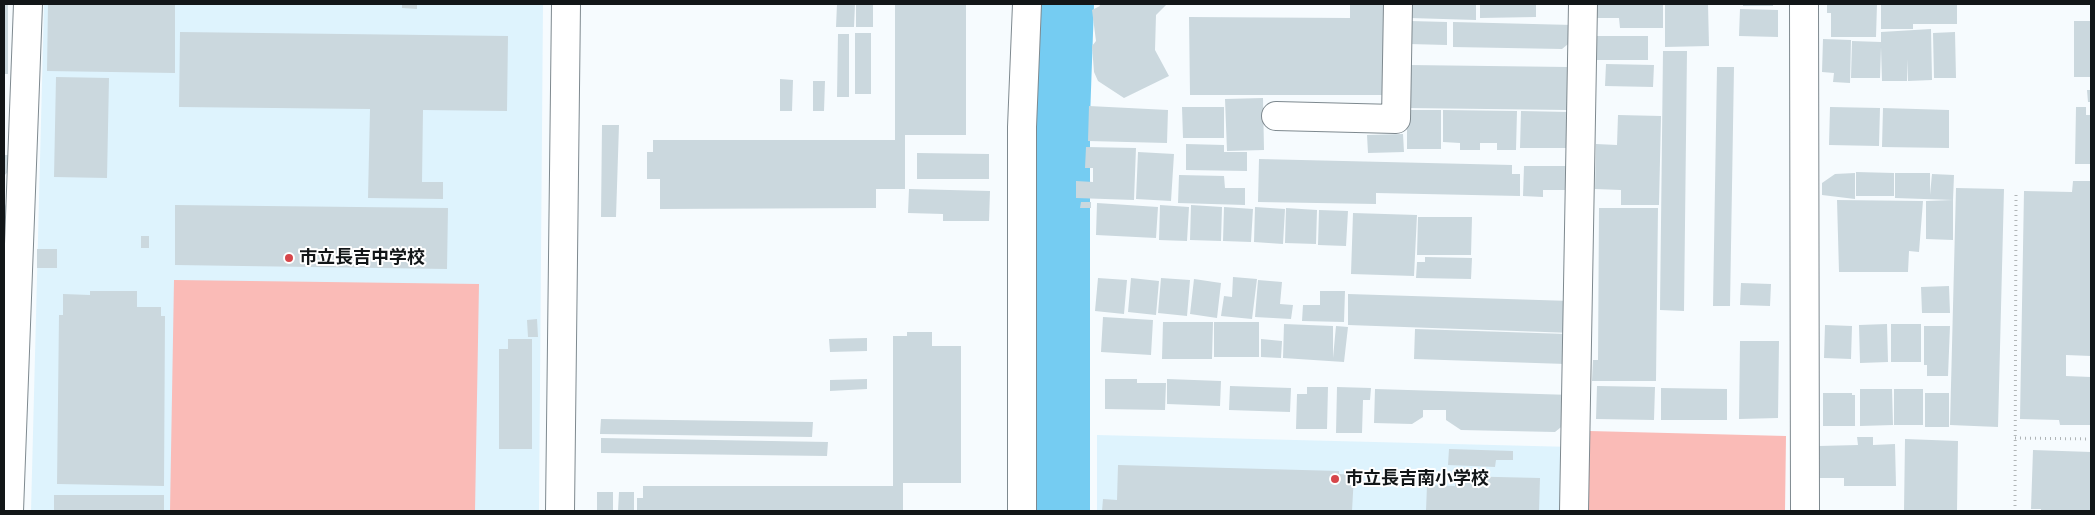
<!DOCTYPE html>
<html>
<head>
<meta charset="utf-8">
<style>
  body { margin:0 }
  #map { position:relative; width:2095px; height:515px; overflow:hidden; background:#f6fbfe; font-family:"PT Sans Narrow",sans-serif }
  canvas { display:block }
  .frame { position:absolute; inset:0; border:5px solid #121618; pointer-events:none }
</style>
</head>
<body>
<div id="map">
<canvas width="2095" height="515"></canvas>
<div class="frame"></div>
</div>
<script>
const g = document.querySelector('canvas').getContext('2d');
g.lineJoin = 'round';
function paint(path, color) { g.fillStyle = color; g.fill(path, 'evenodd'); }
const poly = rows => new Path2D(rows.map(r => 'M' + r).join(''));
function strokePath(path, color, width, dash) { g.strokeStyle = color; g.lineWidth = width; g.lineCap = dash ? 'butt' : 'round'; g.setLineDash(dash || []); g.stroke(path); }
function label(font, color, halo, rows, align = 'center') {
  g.font = font + ' "PT Sans Narrow","Noto Sans JP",sans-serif'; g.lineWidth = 4; g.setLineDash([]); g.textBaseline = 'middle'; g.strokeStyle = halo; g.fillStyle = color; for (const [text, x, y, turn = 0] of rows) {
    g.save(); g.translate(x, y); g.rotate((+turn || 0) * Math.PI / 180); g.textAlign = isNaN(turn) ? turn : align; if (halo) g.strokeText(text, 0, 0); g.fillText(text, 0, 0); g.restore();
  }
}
paint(poly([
  [44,4,543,4,539,511,31,511],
  [1097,435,1573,447,1571,511,1097,511]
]), '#def3fd');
paint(poly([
  [174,280,479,284,475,511,170,511],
  [1589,431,1786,436,1785,511,1586,511]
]), '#fabbb7');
strokePath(poly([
  [1061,511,1061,118,1065,4]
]), '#75ccf2', 58);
paint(poly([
  [4,4,8,4,8,74,4,74],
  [48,4,175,4,175,73,47,71],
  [402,4,417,4,417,9,402,8],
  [837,4,855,4,854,27,836,27],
  [856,4,873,4,873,27,856,27],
  [895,4,966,4,966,135,905,135,905,189,876,189,876,208,660,209,660,179,647,179,647,152,653,152,653,140,895,140],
  [1099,4,1167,4,1156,15,1155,50,1169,76,1124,98,1098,81,1094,72,1092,46,1096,41,1092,10,1100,6],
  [1350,4,1383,4,1384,95,1190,95,1189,17,1350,18],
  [1410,4,1476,4,1476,20,1410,18],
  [1480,4,1536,4,1536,17,1480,18],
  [1591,4,1663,4,1663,28,1620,28,1619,18,1591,18],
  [1665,4,1708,4,1709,46,1665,47],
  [1743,4,1773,4,1773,6,1743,6],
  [1827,4,1877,4,1876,37,1831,37,1831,13,1827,13],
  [1881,4,1957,4,1957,24,1913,24,1913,29,1881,29],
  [1740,9,1778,10,1778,37,1739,36],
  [1410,21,1447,22,1447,45,1409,44],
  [2074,21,2091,21,2091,77,2074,77],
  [1453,22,1573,25,1573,40,1562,49,1453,47],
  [1931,29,1932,80,1908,81,1907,59,1907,81,1882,81,1881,47,1880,78,1851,78,1852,41,1881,42,1881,32],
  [180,32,508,36,507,111,423,110,422,182,443,182,443,199,368,198,370,109,179,107],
  [1955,32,1956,78,1934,78,1933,33],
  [855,33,871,33,871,94,855,94],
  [838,34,849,34,849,97,837,97],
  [1595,36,1648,36,1648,60,1594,60],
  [1823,39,1851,40,1850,83,1833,82,1834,73,1822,72],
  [1663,51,1687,51,1684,311,1660,310],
  [1606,64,1654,65,1653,87,1605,86],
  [1409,65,1568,67,1567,110,1408,108],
  [1717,67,1734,67,1730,306,1713,306],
  [56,77,109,78,107,178,54,177],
  [780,79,793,80,792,111,780,111],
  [813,81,825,81,824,111,813,111],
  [2087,90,2091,90,2091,102,2088,102],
  [1263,98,1264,150,1227,151,1225,99],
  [1089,106,1168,110,1167,143,1088,141],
  [1182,107,1224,107,1224,138,1183,138],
  [1830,107,1880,108,1879,146,1829,145],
  [2076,107,2086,107,2086,115,2091,115,2091,164,2075,164],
  [1883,108,1949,110,1949,148,1882,147],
  [1407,110,1441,110,1441,149,1407,149],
  [1443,110,1517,111,1516,150,1497,150,1497,143,1480,143,1480,150,1460,150,1460,143,1443,142],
  [1521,111,1569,112,1568,148,1520,148],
  [1618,115,1661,116,1659,205,1621,205,1621,190,1595,189,1596,144,1617,145],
  [602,125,619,125,616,217,601,217],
  [1403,134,1404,152,1368,153,1367,135],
  [1186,144,1224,145,1224,152,1247,152,1247,171,1186,170],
  [1086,147,1136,148,1134,200,1076,198,1076,181,1093,182,1093,168,1085,168],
  [1138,152,1174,154,1171,201,1136,199],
  [917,153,989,154,989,179,917,179],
  [4,155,13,155,13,166,4,176],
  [1259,159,1512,165,1512,174,1520,174,1520,196,1376,193,1376,204,1258,202],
  [1524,166,1568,166,1568,190,1543,190,1543,197,1523,196],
  [1856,172,1894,173,1894,196,1856,196],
  [1855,173,1855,199,1822,195,1822,183,1835,174],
  [1895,173,1930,173,1930,195,1932,174,1954,175,1953,200,1895,198],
  [1179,175,1224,176,1225,188,1245,188,1245,205,1178,203],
  [2073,181,2091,181,2091,356,2066,355,2066,376,2091,377,2091,425,2060,425,2059,420,2020,419,2024,191,2072,192],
  [1956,188,2004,189,1998,427,1950,425],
  [909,189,990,191,989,221,943,221,943,214,908,213],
  [1837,200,1923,201,1919,252,1909,251,1908,272,1839,272],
  [1953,200,1953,240,1926,239,1926,201],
  [4,201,7,209,7,224,4,224],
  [1081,202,1091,202,1091,208,1080,208],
  [1097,203,1158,207,1156,238,1096,235],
  [175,205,448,208,447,269,175,265],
  [1160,205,1189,207,1187,241,1159,240],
  [1191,205,1222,207,1221,241,1190,240],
  [1224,207,1253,209,1251,242,1223,241],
  [1255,207,1285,209,1283,244,1254,242],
  [1286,208,1317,210,1316,244,1285,243],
  [1599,208,1658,208,1656,381,1592,381,1593,360,1598,360],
  [1319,210,1348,211,1346,246,1318,245],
  [1353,213,1417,215,1414,276,1351,274],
  [1418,217,1472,217,1471,255,1417,255],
  [141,236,149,236,149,248,141,248],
  [37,249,57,249,57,268,37,268],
  [1425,257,1472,258,1471,279,1416,278,1417,262,1425,262],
  [1233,277,1257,279,1252,319,1221,316,1224,296,1232,297],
  [1098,278,1127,280,1124,314,1095,311],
  [1131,278,1159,281,1156,315,1128,312],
  [1161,278,1190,280,1187,316,1158,313],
  [1194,279,1221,283,1217,318,1190,314],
  [1258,280,1282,282,1280,304,1293,305,1291,319,1255,317],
  [1741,283,1771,284,1770,306,1740,305],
  [1949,286,1950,313,1922,313,1921,287],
  [90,291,137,291,137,307,161,307,161,316,165,316,164,486,57,484,59,315,63,315,63,294,90,295],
  [1320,291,1345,291,1344,322,1302,321,1303,305,1320,305],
  [1348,294,1571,301,1573,333,1348,325],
  [1103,317,1153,320,1151,355,1101,352],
  [537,319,538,337,528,337,527,320],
  [1163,322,1213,322,1212,359,1162,359],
  [1214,322,1259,322,1259,357,1214,357],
  [1284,324,1333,326,1333,358,1336,326,1348,327,1344,362,1283,358],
  [1887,324,1888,362,1860,363,1859,325],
  [1891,324,1921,324,1921,362,1891,362],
  [1825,325,1852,326,1851,359,1824,358],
  [1924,326,1950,326,1948,376,1927,376,1927,365,1924,365],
  [1415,329,1567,334,1566,364,1414,359],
  [907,332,932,332,932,346,961,346,961,483,903,483,903,511,637,511,637,498,643,498,643,486,893,486,893,336,907,336],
  [867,338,867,351,830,352,829,339],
  [508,339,532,339,532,449,499,449,499,349,508,349],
  [1261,339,1282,341,1281,358,1261,357],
  [1740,341,1779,341,1778,418,1739,419],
  [867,379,867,389,830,391,830,380],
  [1105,379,1137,379,1137,383,1166,383,1165,410,1105,409],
  [1167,379,1221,381,1220,406,1167,404],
  [1230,386,1291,388,1290,412,1229,410],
  [1597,386,1655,387,1654,420,1596,419],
  [1307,387,1328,387,1327,429,1296,429,1297,394,1307,394],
  [1337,387,1371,388,1370,400,1363,400,1362,433,1336,433],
  [1661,388,1727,389,1727,420,1661,420],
  [1375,389,1572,395,1571,419,1555,432,1461,430,1446,420,1446,410,1423,410,1423,417,1412,424,1374,423],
  [1860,389,1892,389,1893,425,1860,426],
  [1894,389,1923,389,1923,425,1894,425],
  [1823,393,1852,393,1852,395,1855,395,1855,426,1823,426],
  [1925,393,1949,393,1949,427,1925,427],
  [601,419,813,422,812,437,600,434],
  [1857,437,1873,437,1873,445,1895,444,1896,486,1844,486,1844,478,1820,478,1819,446,1858,445],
  [601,438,828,442,827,456,601,453],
  [1905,439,1958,441,1957,511,1904,511],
  [1449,449,1513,451,1513,460,1496,460,1495,467,1448,465],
  [2033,450,2091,452,2091,511,2041,511,2041,509,2031,509],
  [1118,465,1339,471,1339,474,1354,475,1352,511,1102,511,1103,499,1117,500],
  [1455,476,1540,478,1539,511,1426,511,1427,485,1455,486],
  [597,492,613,492,613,511,597,511],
  [619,492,634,492,634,511,618,511],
  [54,495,164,495,164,511,54,511]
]), '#cbd8de');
const minor = poly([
  [1804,4,1805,511],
  [1276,116,1396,119,1398,4],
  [9,511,28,4],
  [560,511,566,4],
  [1022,511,1022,127,1027,4],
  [1574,511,1583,4]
]);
strokePath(minor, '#7e898f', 30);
strokePath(poly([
  [2015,438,2091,439],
  [2015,511,2016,195]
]), '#b0b5b7', 3, [1, 4]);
strokePath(minor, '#fff', 28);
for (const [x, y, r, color] of [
  [289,258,5,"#d6464a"],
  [1335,479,5,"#d6464a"]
]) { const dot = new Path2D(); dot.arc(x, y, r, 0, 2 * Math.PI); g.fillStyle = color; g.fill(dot); strokePath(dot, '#fff', 2); }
label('bold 18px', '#121618', '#fff', [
  ["市立長吉中学校",299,258],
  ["市立長吉南小学校",1345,479]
], 'left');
</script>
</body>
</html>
